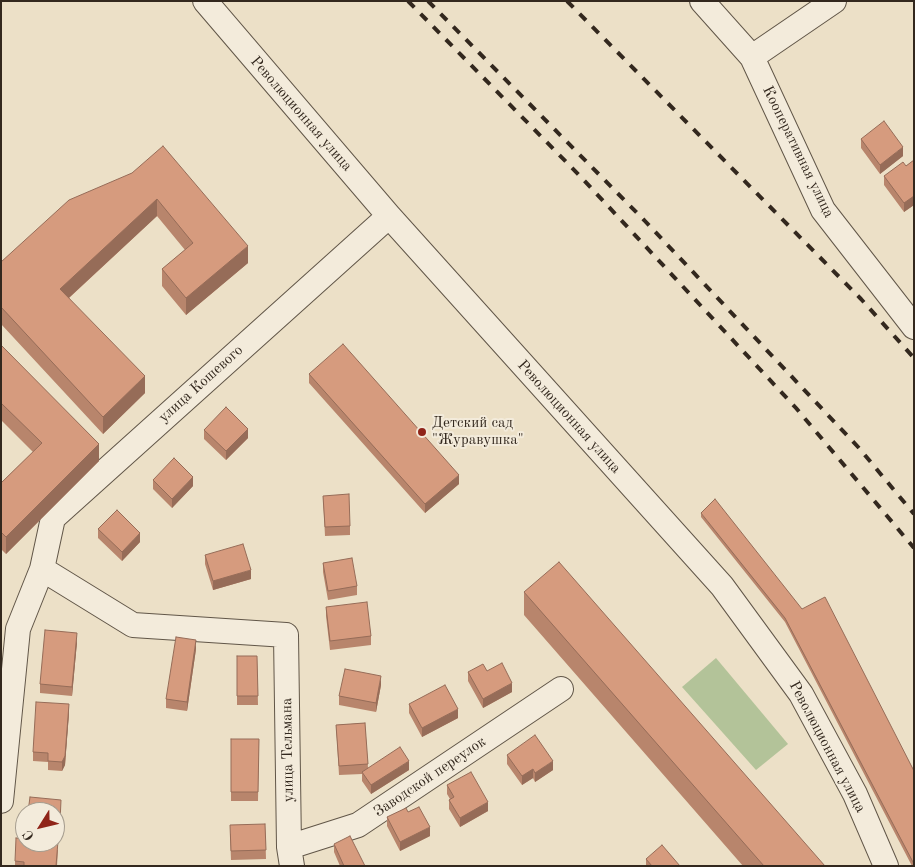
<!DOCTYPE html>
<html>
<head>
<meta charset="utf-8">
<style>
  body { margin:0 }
  #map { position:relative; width:915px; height:867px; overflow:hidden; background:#ece0c7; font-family:"Old Standard TT",serif }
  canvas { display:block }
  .frame { position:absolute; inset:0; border:2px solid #33281e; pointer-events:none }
  .north { position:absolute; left:15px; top:802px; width:50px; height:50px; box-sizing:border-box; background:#f3ebdb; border:1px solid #a69d8f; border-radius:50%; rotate:234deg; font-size:14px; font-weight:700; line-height:20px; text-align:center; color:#33281e }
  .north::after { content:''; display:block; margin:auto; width:18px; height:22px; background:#8f2418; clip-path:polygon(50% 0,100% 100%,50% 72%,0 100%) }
</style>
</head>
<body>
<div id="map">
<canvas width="915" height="867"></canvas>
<div class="frame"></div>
<div class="north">С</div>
</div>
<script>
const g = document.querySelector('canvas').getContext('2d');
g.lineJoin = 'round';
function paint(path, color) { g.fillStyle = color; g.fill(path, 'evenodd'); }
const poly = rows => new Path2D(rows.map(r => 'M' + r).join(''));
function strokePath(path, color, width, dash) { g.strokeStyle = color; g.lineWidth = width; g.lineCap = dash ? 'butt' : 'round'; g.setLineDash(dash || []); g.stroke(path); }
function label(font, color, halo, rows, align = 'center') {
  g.font = font + ' "Old Standard TT",serif'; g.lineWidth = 4; g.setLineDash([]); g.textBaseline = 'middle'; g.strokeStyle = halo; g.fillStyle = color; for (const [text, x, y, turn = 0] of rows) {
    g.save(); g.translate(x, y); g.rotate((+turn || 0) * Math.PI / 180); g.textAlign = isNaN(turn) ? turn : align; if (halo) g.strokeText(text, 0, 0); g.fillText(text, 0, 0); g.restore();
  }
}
paint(poly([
  [716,658,788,744,756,770,682,687]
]), '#b3c399');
const minor = poly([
  [205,1,389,216,722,586,801,694,855,794,886,866],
  [702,1,752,57,823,210,914,327],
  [752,57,834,1],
  [42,569,133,625,286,635,289,847,292,866],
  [1,801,18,629,42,569,53,518,389,216],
  [289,847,358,825,561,689]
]);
strokePath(minor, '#615648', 26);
strokePath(minor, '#f3ebdb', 24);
strokePath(poly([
  [408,1,580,176,796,408,914,548],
  [428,1,644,220,859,448,914,514],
  [567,1,861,299,914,358]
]), '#33281e', 4, [9, 9]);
paint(poly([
  [861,139,903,156,880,174,861,148],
  [914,160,914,205,904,212,884,185,884,176,906,166],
  [132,173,248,263,186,315,162,286,162,269,185,250,157,216,69,298,145,393,103,434,1,324,1,262],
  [1,345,99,461,6,554,1,549,1,483,33,452,1,420],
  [309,374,459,484,425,513,309,383],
  [204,430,248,438,226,460,204,439],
  [153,480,193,486,172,508,153,489],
  [323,496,350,526,350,535,325,536],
  [701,513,914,771,914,866,912,866,785,622,701,517],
  [98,529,140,542,122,561,98,538],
  [205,555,251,579,213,590,205,564],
  [323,563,357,586,357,595,328,600,323,572],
  [524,592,825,866,743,866,524,615],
  [326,607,371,636,371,645,330,650,326,616],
  [77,642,72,696,40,693,40,684],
  [196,649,187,711,166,708,166,699],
  [237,656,257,656,258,705,237,705],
  [487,671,512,692,483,708,468,681,468,672],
  [381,685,376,712,339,705,339,696],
  [409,704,458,718,422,737,409,713],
  [69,713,65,765,62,771,48,770,48,762,33,761,33,752],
  [365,723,368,768,409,770,371,794,362,781,362,774,339,775,336,725],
  [231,739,259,739,258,801,231,801],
  [507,755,553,770,535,782,533,778,522,785,507,764],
  [447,785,488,811,460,827,449,809,449,800,450,799,447,794],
  [61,809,60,831,55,831,55,812],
  [408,812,430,836,400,851,387,826,387,817],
  [265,824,266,859,231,860,230,834],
  [334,844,365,866,340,866,334,852],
  [58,850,57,866,15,866,15,861],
  [646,859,680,866,646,866]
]), '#b8856c');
paint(poly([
  [903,147,903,156,880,174,880,165],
  [914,196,914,205,904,212,904,203],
  [157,199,157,216,60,306,60,289],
  [248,246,248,263,186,315,186,298],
  [145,376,145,393,103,434,103,417],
  [248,429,248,438,226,460,226,451],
  [99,444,99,461,6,554,6,537],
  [459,475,459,484,425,513,425,504],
  [193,477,193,486,172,508,172,499],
  [140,533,140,542,122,561,122,552],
  [251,570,251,579,213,590,213,581],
  [77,633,77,642,72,696,72,687],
  [196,640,196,649,187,711,187,702],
  [381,676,381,685,376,712,376,703],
  [512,683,512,692,483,708,483,699],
  [69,704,69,713,65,765,62,771,62,762],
  [458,709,458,718,422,737,422,728],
  [409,761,409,770,371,794,371,785],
  [553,761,553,770,535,782,535,773],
  [533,769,533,778,522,785,522,776],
  [488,802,488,811,460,827,460,818],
  [430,827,430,836,400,851,400,842]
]), '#966c58');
const building = poly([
  [884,121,903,147,880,165,861,139,884,121],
  [163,146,248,246,186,298,162,269,193,243,157,199,60,289,145,376,103,417,1,307,1,262,69,200,132,173,163,146],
  [914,160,914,196,904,203,884,176,903,162,906,166,914,160],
  [343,344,459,475,425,504,309,374,343,344],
  [1,345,99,444,6,537,1,532,1,483,42,443,1,403,1,345],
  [226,407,248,429,226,451,204,430,226,407],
  [174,458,193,477,172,499,153,480,174,458],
  [349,494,350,526,325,527,323,496,349,494],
  [715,499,802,609,825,597,914,771,914,864,785,618,701,513,715,499],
  [117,510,140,533,122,552,98,529,117,510],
  [243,544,251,570,213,581,205,555,243,544],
  [352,558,357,586,328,591,323,563,352,558],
  [559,562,825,866,764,866,524,592,559,562],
  [367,602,371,636,330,641,326,607,367,602],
  [45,630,77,633,72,687,40,684,45,630],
  [176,637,196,640,187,702,166,699,176,637],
  [237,656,257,656,258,696,237,696,237,656],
  [502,663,512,683,483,699,468,672,483,664,487,671,502,663],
  [345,669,381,676,376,703,339,696,345,669],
  [445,685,458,709,422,728,409,704,445,685],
  [36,702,69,704,65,756,62,762,48,761,48,753,33,752,36,702],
  [365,723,368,764,339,766,336,725,365,723],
  [535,735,553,761,535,773,533,769,522,776,507,755,535,735],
  [231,739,259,739,258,792,231,792,231,739],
  [400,747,409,761,371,785,362,772,400,747],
  [471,772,488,802,460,818,449,800,454,797,447,785,471,772],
  [30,797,61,800,60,822,55,822,55,812,28,812,30,797],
  [419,807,430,827,400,842,387,817,406,808,408,812,419,807],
  [265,824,266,850,231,851,230,825,265,824],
  [350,836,365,866,344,866,334,844,350,836],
  [16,838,25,839,25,842,55,842,55,841,58,841,56,866,24,866,24,862,15,861,16,838],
  [662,845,680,866,652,866,646,859,662,845]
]);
paint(building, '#d69b7e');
strokePath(building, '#966c58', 1);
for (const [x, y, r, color] of [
  [422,432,5,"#8f2418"]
]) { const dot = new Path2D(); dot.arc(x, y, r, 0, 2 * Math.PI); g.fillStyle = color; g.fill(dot); strokePath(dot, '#f3ebdb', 2); }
label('15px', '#33281e', '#f3ebdb', [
  ["Революционная улица",301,114,49],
  ["Кооперативная улица",798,152,64],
  ["улица Кошевого",201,384,-42],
  ["Революционная улица",569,417,48],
  ["Революционная улица",827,747,62],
  ["улица Тельмана",288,750,-91],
  ["Заводской переулок",430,777,-34]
]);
label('15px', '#33281e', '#f3ebdb', [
  ["Детский сад",432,423],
  ["\"Журавушка\"",432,440]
], 'left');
</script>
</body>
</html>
